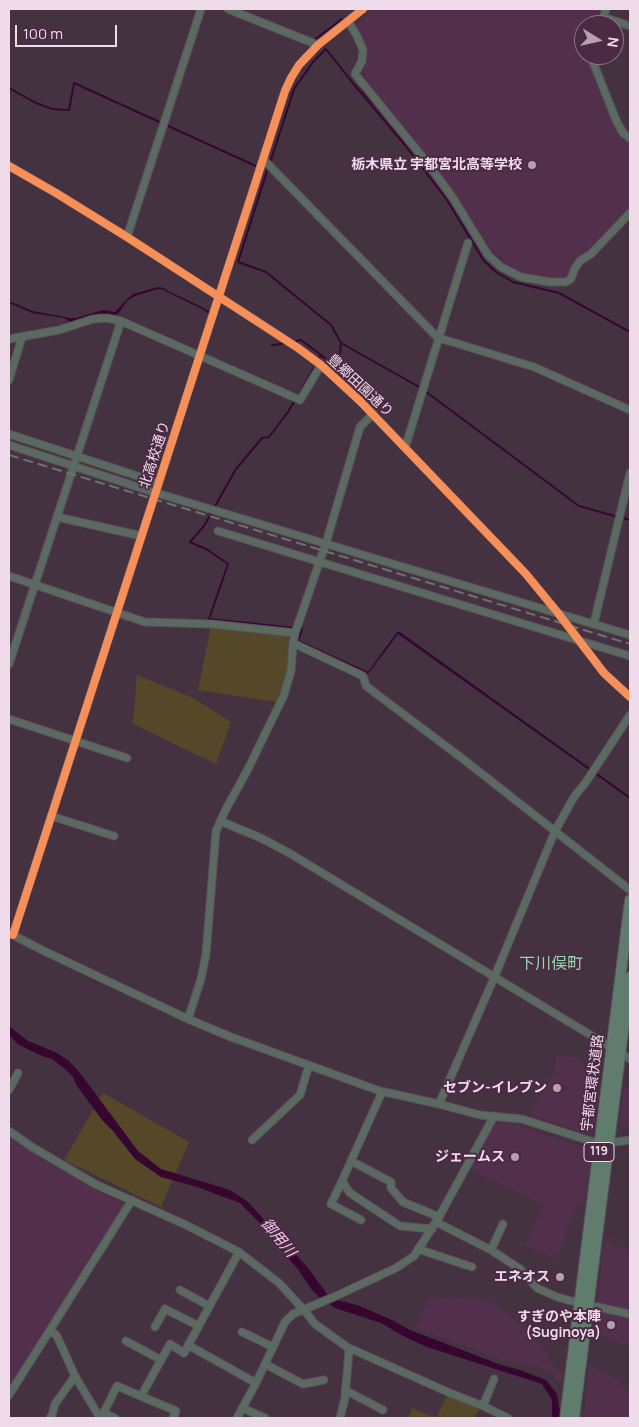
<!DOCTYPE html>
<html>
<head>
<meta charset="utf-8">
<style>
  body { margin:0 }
  #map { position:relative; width:639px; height:1427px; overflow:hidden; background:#443240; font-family:Manrope,sans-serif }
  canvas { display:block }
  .frame { position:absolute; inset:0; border:10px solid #f0dbeb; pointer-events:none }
  .north { position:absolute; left:574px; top:15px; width:50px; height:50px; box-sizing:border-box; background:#4b2b44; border:1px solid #8d7187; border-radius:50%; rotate:99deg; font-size:14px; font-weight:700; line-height:20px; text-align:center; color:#f0dbeb }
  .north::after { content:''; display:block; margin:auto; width:18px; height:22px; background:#b4a0af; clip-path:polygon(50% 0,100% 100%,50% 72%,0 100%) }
  .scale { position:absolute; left:15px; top:25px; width:102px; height:22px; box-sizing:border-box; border:2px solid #f0dbeb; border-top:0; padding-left:6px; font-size:15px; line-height:18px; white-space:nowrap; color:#f0dbeb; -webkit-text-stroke:4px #4b2b44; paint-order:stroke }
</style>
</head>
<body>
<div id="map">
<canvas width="639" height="1427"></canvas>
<div class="frame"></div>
<div class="north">N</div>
<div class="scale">100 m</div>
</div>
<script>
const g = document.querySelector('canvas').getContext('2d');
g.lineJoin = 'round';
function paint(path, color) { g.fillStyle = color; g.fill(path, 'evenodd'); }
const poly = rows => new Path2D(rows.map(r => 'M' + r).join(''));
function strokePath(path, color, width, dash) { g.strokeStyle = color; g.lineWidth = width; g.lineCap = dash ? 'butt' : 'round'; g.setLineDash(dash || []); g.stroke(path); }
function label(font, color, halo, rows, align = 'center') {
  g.font = font + ' Manrope,"Noto Sans JP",sans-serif'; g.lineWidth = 4; g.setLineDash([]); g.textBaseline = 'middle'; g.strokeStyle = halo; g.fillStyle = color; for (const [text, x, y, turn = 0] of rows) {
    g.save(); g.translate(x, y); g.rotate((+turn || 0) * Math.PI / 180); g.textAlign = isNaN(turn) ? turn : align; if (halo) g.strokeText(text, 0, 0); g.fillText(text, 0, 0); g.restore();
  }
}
paint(poly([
  [375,9,602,9,596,25,584,25,584,55,590,55,590,60,596,84,617,130,630,144,630,209,597,246,572,266,567,279,545,279,515,270,490,250,449,187,408,132,368,86,364,76,364,62,367,49,356,25],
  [556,1055,574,1057,601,1072,594,1129,588,1134,530,1115,555,1070],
  [624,1085,630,1088,630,1126,623,1129,619,1125],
  [495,1122,520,1125,581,1147,588,1153,591,1162,585,1204,577,1204,556,1260,525,1245,544,1205,470,1170],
  [9,1135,51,1165,129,1206,9,1396],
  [605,1236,610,1238,610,1244,630,1249,630,1348,593,1331],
  [455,1297,488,1300,500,1308,535,1337,545,1351,552,1365,563,1372,561,1384,553,1376,540,1367,501,1360,417,1328,428,1299],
  [589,1365,616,1379,630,1392,630,1418,583,1418]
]), '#522f4b');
paint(poly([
  [211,626,289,635,288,667,284,685,276,702,198,690],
  [137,675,193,698,231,722,216,764,133,724],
  [103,1093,189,1142,161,1207,64,1160],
  [447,1396,469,1404,479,1410,474,1418,409,1418,412,1408,436,1418]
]), '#544828');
paint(poly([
  [158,287,164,288,168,291,202,307,210,312,209,314,202,309,167,292,164,290,158,289,135,296,127,301,119,313,114,316,101,313,77,321,70,322,64,318,32,313,9,303,9,302,14,303,33,311,70,318,76,318,103,310,115,312,126,300,133,294],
  [397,632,400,632,630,797,630,798,399,633,368,674,368,672],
  [9,1026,28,1041,55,1052,68,1060,80,1073,138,1151,161,1169,230,1190,248,1202,308,1268,327,1294,338,1300,360,1306,394,1321,410,1330,501,1365,520,1370,546,1380,557,1394,559,1407,563,1418,552,1418,552,1400,542,1384,427,1347,407,1338,381,1323,335,1308,321,1299,312,1290,297,1268,280,1249,261,1224,240,1203,197,1187,161,1177,135,1159,113,1131,102,1120,77,1086,73,1077,64,1068,52,1059,42,1056,19,1045,9,1035]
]), '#360631');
strokePath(poly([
  [350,31,357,43],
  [314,40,342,19],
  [358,82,364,92,383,114],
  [9,88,36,103,52,109,69,110,74,83,258,167],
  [270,163,294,89,313,62,326,49,352,82,405,145,447,200,484,261,496,272,513,282,559,293,630,332],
  [268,168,238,262,266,272,331,325,341,343],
  [292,342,301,340,321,355],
  [272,345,274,345,285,343],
  [320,357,321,355,333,365,339,365,341,343,421,388],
  [425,391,579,506,618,517],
  [298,396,314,368],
  [214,508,236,469,262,438,269,437,288,412,295,400],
  [212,512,204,526,190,542,208,550,228,564,209,619,295,628],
  [623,518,630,520],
  [299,628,302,629,298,641,368,673],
  [398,633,592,771],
  [595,773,630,798]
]), '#360631', 2);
const minor = poly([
  [228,9,318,45],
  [603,17,630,26],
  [348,21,357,36,363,50,362,61,355,74,429,165,453,198,488,255,501,267,521,277,550,282,566,282,571,279,574,270,580,261,591,254,630,213],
  [601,25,606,9],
  [593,55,593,62,616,120,623,133,630,138],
  [263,159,436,336,439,338,534,367,630,410],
  [9,166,56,193,127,237,298,348,321,365,360,401,526,574,558,613,604,673,630,697],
  [127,237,201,9],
  [9,339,59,330,93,319,107,318,121,321,300,400,321,365],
  [9,380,22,337],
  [9,434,159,483],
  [9,445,150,491,630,635],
  [405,448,468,243],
  [57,517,142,536],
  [218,531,630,656],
  [9,576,145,622,211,624,295,633],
  [594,623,630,473],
  [293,643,363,676,366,686,463,759,630,890],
  [9,664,121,321],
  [9,719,127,758],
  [51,816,114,836],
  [220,821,261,838,291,854,612,1048],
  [9,933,44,951,188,1019,231,1037,380,1091,439,1104,480,1115,522,1119,600,1144,630,1140],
  [13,935,285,91,291,78,299,65,318,45,363,9],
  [188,1019,201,979,206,954,216,831,225,811,249,767,284,695,291,671,293,643,295,633,326,543,360,427,373,414],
  [621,1053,630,1059],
  [9,1090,18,1073],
  [382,1092,342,1181,350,1193,400,1226,432,1229],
  [439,1104,494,978,555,831,574,797,586,782,630,715],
  [9,1131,32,1147,95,1184,186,1225,239,1252,279,1283,304,1310,315,1324,347,1347,349,1351,345,1398,340,1418],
  [252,1140,300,1095,309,1065],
  [351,1161,391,1182,391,1188,403,1202,439,1217],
  [342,1181,331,1204,361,1220],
  [436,1222,491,1250,520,1269,537,1288,557,1297,579,1303,630,1314],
  [418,1249,472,1267],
  [491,1250,503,1224],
  [180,1290,209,1306],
  [155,1327,165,1309,199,1326],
  [50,1330,57,1336,75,1376,100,1418],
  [242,1332,273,1347],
  [126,1341,161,1360],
  [188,1345,256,1383],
  [347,1347,450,1393,483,1406,508,1418],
  [265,1364,303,1384,324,1380],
  [345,1390,383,1410],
  [9,1395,132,1200],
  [141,1396,170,1344,184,1353,239,1252],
  [483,1406,494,1379],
  [242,1408,265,1418],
  [104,1413,115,1418],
  [50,1418,52,1415,55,1404,75,1376],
  [101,1418,117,1386,176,1411,173,1418],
  [237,1418,256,1383,285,1322,293,1314,336,1296,396,1268,414,1256,439,1217,494,1116]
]);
const highway = poly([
  [565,1418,630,900],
  [574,1418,630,977]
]);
strokePath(minor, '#5e4f5b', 9);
strokePath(highway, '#5e4f5b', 12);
strokePath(minor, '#5a6a61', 7);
strokePath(highway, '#607c6c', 10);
strokePath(poly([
  [9,455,630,644]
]), '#6d7370', 2, [10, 5]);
strokePath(poly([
  [9,166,56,193,127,237,298,348,321,365,360,401,526,574,558,613,604,673,630,697],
  [13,935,285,91,291,78,299,65,318,45,363,9]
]), '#f78f57', 8);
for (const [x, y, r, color] of [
  [532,165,5,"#b4a0af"],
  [557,1088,5,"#b4a0af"],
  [515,1157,5,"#b4a0af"],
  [560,1277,5,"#b4a0af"],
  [611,1325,5,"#b4a0af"]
]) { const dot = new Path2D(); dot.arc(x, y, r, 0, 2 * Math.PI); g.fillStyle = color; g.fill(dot); strokePath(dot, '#4b2b44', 2); }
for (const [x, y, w] of [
  [599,1152,30]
]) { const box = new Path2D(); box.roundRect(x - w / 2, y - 9.5, w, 19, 4); g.fillStyle = '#4b2b44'; g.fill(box); strokePath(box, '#f0dbeb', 1); }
label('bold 12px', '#f0dbeb', null, [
  ["119",599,1152]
]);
label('bold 14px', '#f0dbeb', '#4b2b44', [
  ["栃木県立 宇都宮北高等学校",522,165],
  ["セブン-イレブン",547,1088],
  ["ジェームス",505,1157],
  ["エネオス",550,1277],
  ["すぎのや本陣",601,1317],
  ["(Suginoya)",601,1333]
], 'right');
label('14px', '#f0dbeb', '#4b2b44', [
  ["豊郷田園通り",360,386,43],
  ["北高校通り",155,455,-72],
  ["宇都宮環状道路",593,1083,-83]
]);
label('italic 15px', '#f8c5ec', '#4b2b44', [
  ["御用川",278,1238,50]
]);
label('16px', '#90d8a8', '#4b2b44', [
  ["下川俣町",551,965]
]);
</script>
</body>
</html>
